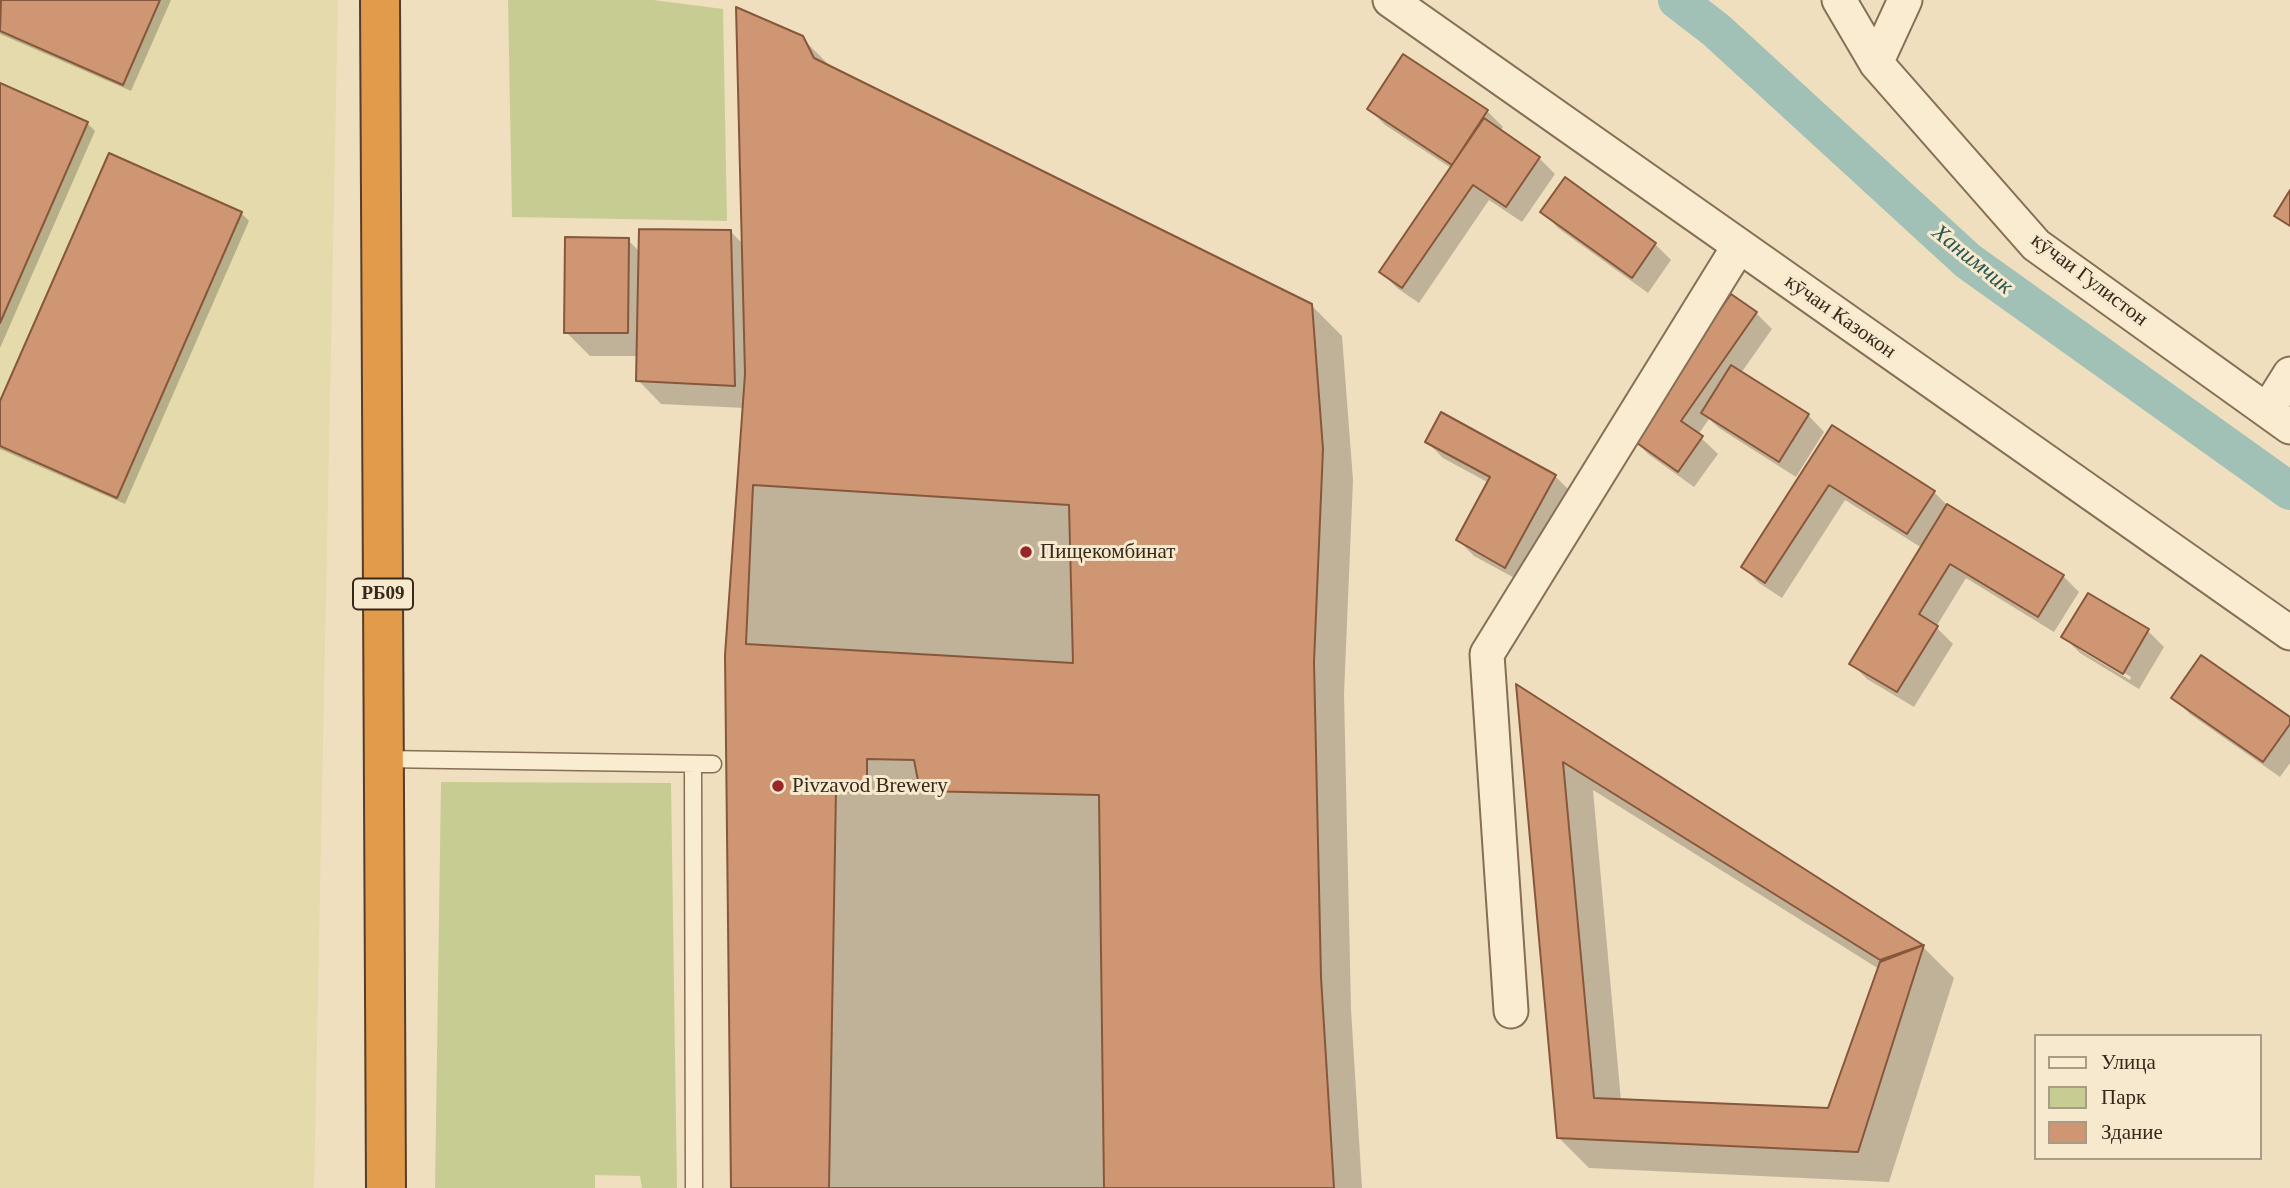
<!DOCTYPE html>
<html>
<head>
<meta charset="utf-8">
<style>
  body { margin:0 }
  #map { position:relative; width:2290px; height:1188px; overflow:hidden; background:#efdfbe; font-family:"Times New Roman",serif }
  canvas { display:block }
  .legend { position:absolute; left:2034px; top:1034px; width:228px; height:126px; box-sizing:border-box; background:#f6e9cd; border:2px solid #a99c86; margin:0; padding:9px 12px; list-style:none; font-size:21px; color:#36281b }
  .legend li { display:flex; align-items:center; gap:14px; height:35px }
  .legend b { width:35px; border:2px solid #a99c86 }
</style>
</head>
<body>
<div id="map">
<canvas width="2290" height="1188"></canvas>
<ul class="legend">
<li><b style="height:9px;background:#f9ecd1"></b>Улица</li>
<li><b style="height:19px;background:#c7cd92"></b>Парк</li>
<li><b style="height:19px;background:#ce9672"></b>Здание</li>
</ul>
</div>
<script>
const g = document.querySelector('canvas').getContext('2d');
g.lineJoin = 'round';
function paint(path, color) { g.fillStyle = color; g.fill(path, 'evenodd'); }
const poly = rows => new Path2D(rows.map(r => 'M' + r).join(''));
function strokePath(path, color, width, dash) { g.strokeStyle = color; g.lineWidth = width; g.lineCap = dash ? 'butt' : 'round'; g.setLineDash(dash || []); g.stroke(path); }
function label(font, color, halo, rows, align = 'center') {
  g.font = font + ' "Times New Roman",serif'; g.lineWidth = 6; g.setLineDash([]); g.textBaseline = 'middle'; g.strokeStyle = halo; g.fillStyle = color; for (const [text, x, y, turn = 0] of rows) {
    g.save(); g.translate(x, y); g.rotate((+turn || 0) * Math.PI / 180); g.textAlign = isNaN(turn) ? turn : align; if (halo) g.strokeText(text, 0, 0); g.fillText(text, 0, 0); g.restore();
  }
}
paint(poly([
  [0,0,338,0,314,1188,0,1188]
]), '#e4daab');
paint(poly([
  [508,0,653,0,723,9,727,221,512,217],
  [441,782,671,783,677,1188,642,1188,640,1176,595,1175,595,1188,435,1188]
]), '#c7cd92');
paint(poly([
  [3,0,171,0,131,91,0,34,0,6],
  [802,38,834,70,1311,305,1342,336,1353,480,1344,694,1351,1009,1362,1188,733,1188,745,408,661,404,638,380,638,356,590,356,566,332,628,240,640,252,731,232,744,245],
  [0,85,87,123,95,131,0,348],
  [1369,109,1487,111,1503,127,1500,131,1539,158,1555,174,1522,222,1489,200,1419,303,1397,288,1381,272,1451,168,1385,125],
  [1565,179,1655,244,1671,260,1648,293,1558,228,1542,211],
  [241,213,249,221,125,504,0,449,0,405],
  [1756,313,1772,329,1741,373,1808,415,1824,432,1796,477,1719,428,1709,419,1698,435,1718,454,1694,487,1648,454,1632,438],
  [1833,427,1934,492,1949,507,2063,576,2079,592,2054,632,1966,578,1936,627,1953,644,1914,707,1867,679,1851,663,1922,548,1845,500,1782,598,1759,583,1743,567],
  [1427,442,1555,476,1571,492,1522,582,1474,556,1458,540,1489,483,1443,458],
  [2088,596,2148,631,2164,647,2139,689,2080,653,2064,637],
  [2080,646,2131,677,2130,680,2080,650],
  [1518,687,1923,947,1954,978,1889,1182,1589,1168,1558,1137],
  [1593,790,1879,969,1829,1110,1621,1101],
  [2174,698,2290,719,2290,763,2280,777,2190,714]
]), '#0003');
strokePath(poly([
  [1677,0,1716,30,1968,261,2290,491]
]), '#a1c0b6', 38);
const building = poly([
  [1,0,160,0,123,85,0,31,1,0],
  [736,7,803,36,814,58,1312,304,1323,449,1314,662,1321,977,1334,1188,731,1188,725,655,745,374,736,7],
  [1403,54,1488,110,1452,165,1367,109,1403,54],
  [0,83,88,122,0,323,0,83],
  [1484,118,1540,157,1506,207,1473,185,1402,288,1379,272,1484,118],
  [109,153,242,212,117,498,0,446,0,401,109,153],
  [1565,177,1656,243,1632,278,1540,212,1565,177],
  [2290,190,2290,226,2274,216,2290,190],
  [639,229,731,230,735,386,636,381,639,229],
  [565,237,629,238,628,333,564,333,565,237],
  [1731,294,1757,312,1681,421,1703,436,1678,472,1630,438,1731,294],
  [1731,365,1809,414,1779,462,1701,413,1731,365],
  [1441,412,1556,475,1505,568,1456,540,1490,477,1425,442,1441,412],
  [1832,425,1935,491,1907,534,1829,485,1765,583,1741,567,1832,425],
  [753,485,1069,505,1073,663,746,644,753,485],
  [1947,504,2064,575,2038,617,1950,564,1919,614,1938,626,1897,692,1849,664,1947,504],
  [2088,593,2149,629,2123,674,2061,637,2088,593],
  [2201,655,2290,717,2290,724,2263,762,2171,698,2201,655],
  [1516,684,1923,945,1880,960,1563,762,1594,1098,1828,1108,1880,962,1924,945,1858,1152,1557,1138,1516,684],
  [867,759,914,760,920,791,1099,795,1104,1188,829,1188,836,791,867,793,867,759]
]);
paint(building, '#ce9672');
strokePath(building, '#87573c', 2);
const lane = poly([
  [383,759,713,764],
  [693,764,694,1188]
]);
const street = poly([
  [1390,0,2290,633],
  [1839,0,1876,63,2036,245,2290,427],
  [1876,63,1905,0],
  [2268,409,2290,374],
  [1511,1011,1487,654,1739,246]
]);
const highway = poly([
  [380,0,386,1188]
]);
strokePath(lane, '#876f56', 19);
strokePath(street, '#876f56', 37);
strokePath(highway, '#543d2b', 42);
strokePath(lane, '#f9ecd1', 16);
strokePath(street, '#f9ecd1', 33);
strokePath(highway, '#e29b4b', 38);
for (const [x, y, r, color] of [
  [1026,552,7,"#982529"],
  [778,786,7,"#982529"]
]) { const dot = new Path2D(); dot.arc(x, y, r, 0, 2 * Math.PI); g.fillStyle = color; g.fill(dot); strokePath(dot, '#f6e9cd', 2.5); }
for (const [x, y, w] of [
  [383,594,60]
]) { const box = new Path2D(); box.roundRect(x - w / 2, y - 15.5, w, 31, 5); g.fillStyle = '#f6e9cd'; g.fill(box); strokePath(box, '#36281b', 2); }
label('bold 19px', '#36281b', null, [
  ["РБ09",383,594]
]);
label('21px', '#36281b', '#f6e9cd', [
  ["кӯчаи Гулистон",2089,280,37],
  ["кӯчаи Казокон",1840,317,35]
]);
label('21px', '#36281b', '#f6e9cd', [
  ["Пищекомбинат",1040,552],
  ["Pivzavod Brewery",792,786]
], 'left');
label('italic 23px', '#2a5652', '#f6e9cd', [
  ["Ханимчик",1972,260,39]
]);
</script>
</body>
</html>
